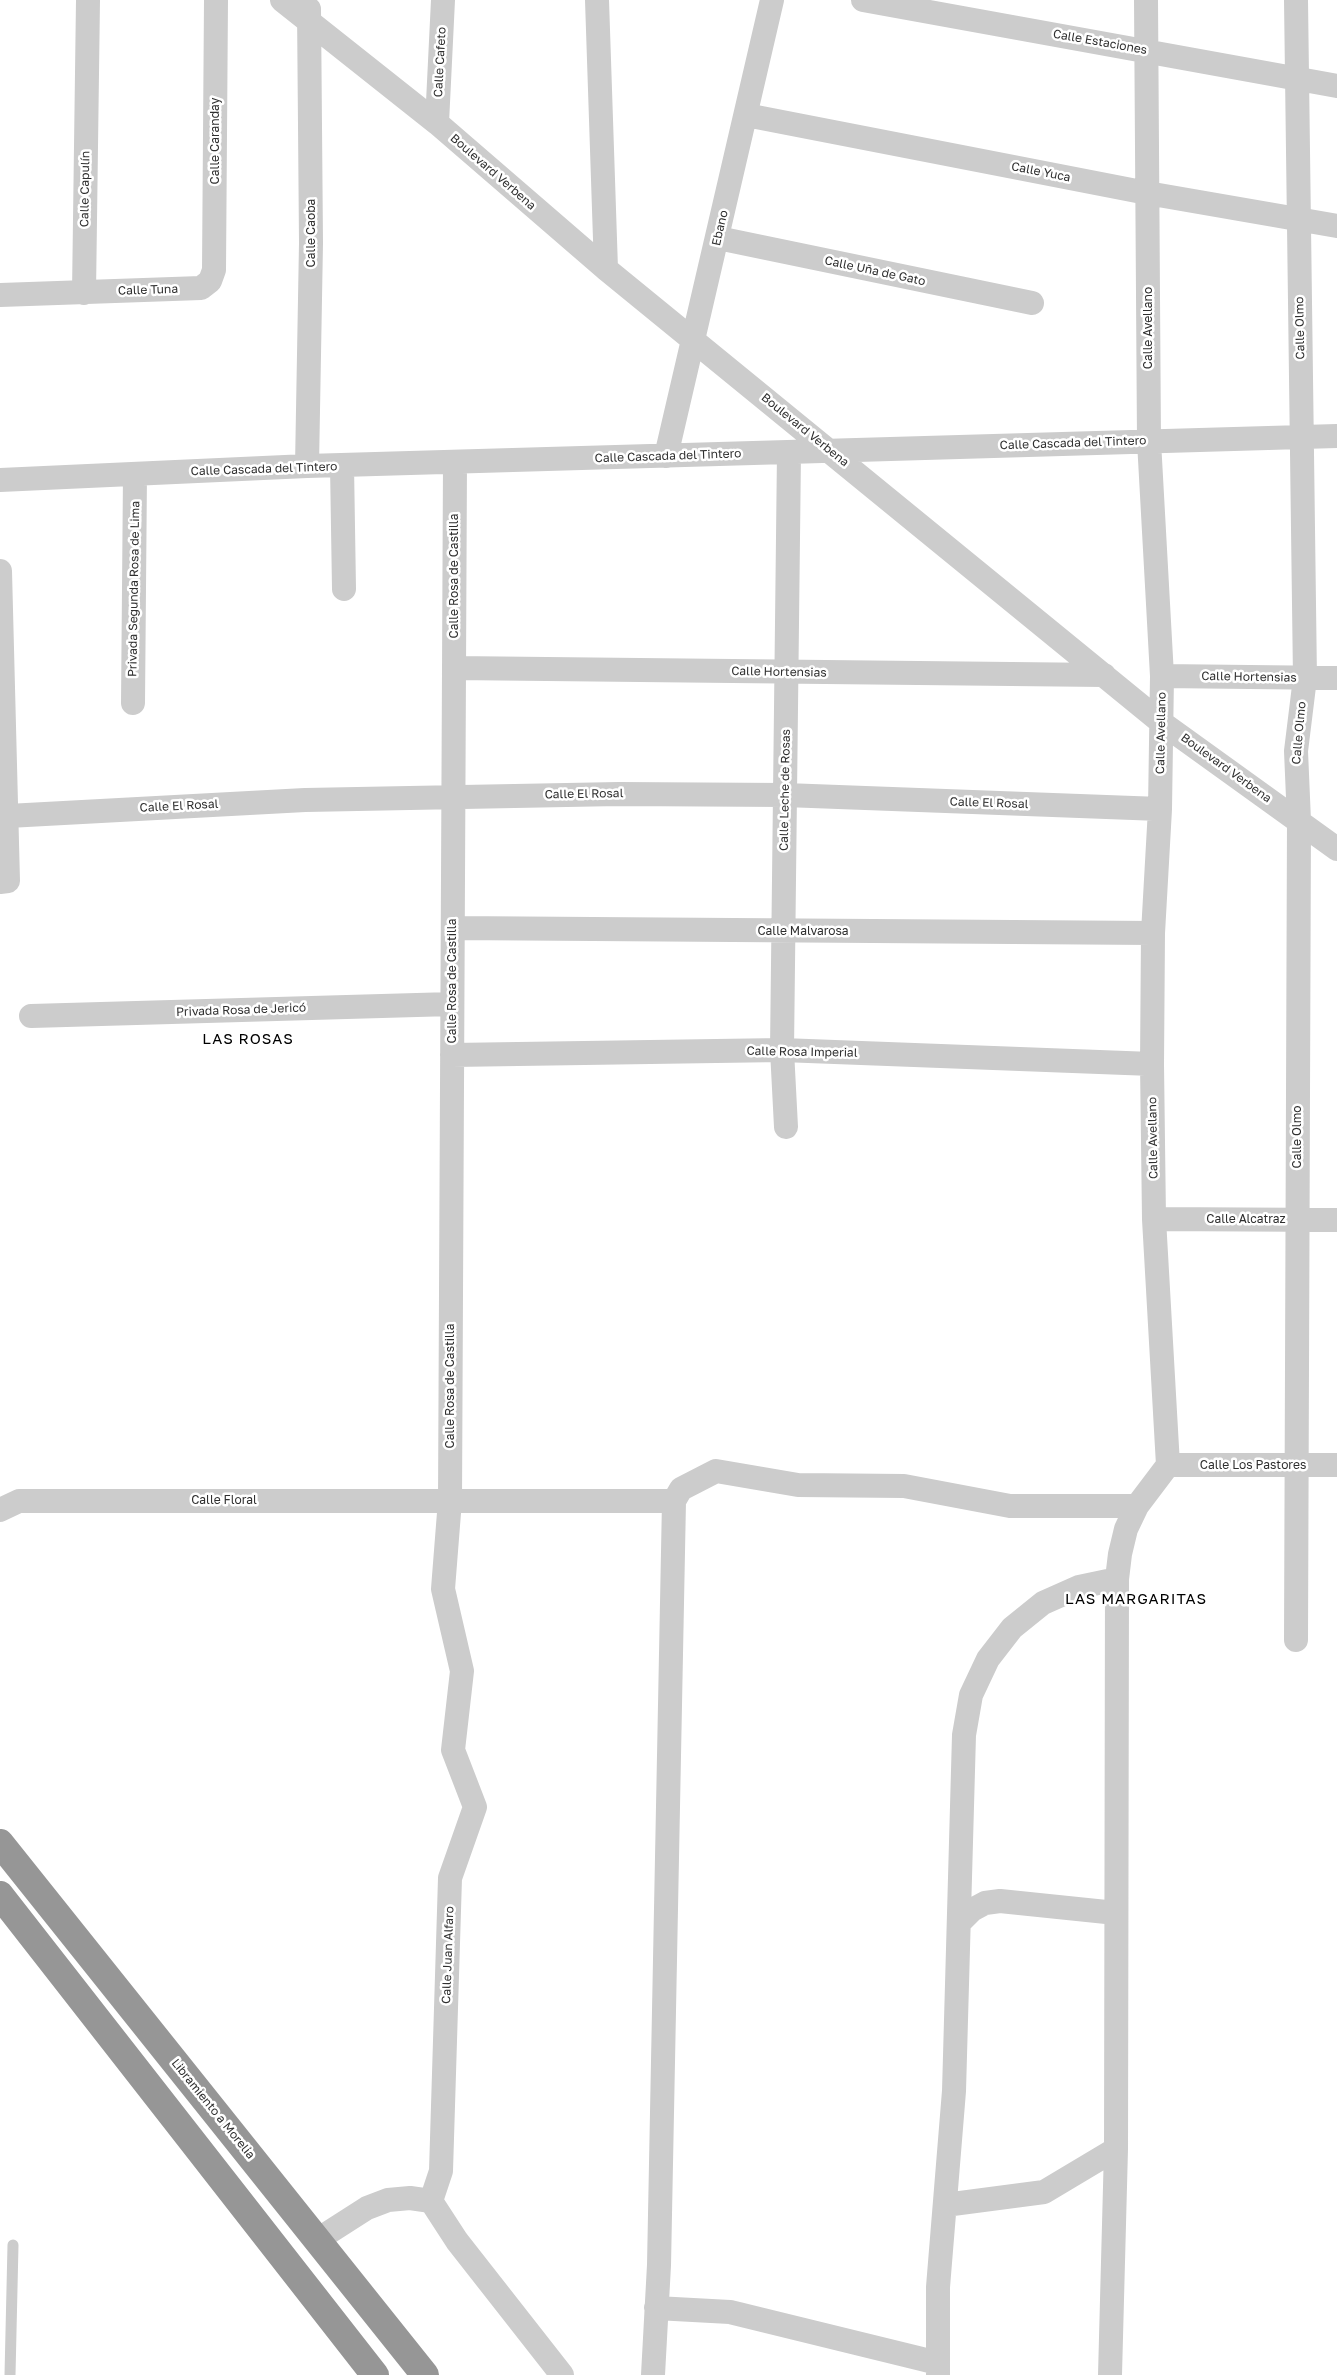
<!DOCTYPE html>
<html>
<head>
<meta charset="utf-8">
<style>
  body { margin:0 }
  canvas { display:block; background:#fff }
</style>
</head>
<body>
<canvas width="1337" height="2375"></canvas>
<script>
const g = document.querySelector('canvas').getContext('2d');
g.lineJoin = 'round';
const poly = rows => new Path2D(rows.map(r => 'M' + r).join(''));
function strokePath(path, color, width, dash) { g.strokeStyle = color; g.lineWidth = width; g.lineCap = dash ? 'butt' : 'round'; g.setLineDash(dash || []); g.stroke(path); }
function label(font, color, halo, rows, align = 'center') {
  g.font = font + ' "Golos Text",sans-serif'; g.lineWidth = 5; g.setLineDash([]); g.textBaseline = 'middle'; g.strokeStyle = halo; g.fillStyle = color; for (const [text, x, y, turn = 0] of rows) {
    g.save(); g.translate(x, y); g.rotate((+turn || 0) * Math.PI / 180); g.textAlign = isNaN(turn) ? turn : align; if (halo) g.strokeText(text, 0, 0); g.fillText(text, 0, 0); g.restore();
  }
}
strokePath(poly([
  [10,2375,13,2245]
]), '#ccc', 11);
strokePath(poly([
  [282,0,437,123,606,269,1162,723,1337,849],
  [597,0,606,269],
  [863,0,1337,86],
  [1146,0,1149,441,1162,676,1160,809,1153,933,1152,1064,1154,1219,1168,1465],
  [1296,0,1305,678,1296,751,1299,821,1296,1640],
  [746,115,1147,193,1337,226],
  [437,123,443,0],
  [718,238,1032,303],
  [84,293,88,0],
  [0,295,201,288,210,281,214,270,216,0],
  [666,456,772,0],
  [455,462,450,1500,443,1589,462,1671,453,1750,475,1807,450,1878,441,2171,431,2201,457,2241,562,2375],
  [342,465,344,589],
  [307,466,311,243,309,9],
  [0,480,307,466,1337,436],
  [0,571,8,881,0,882],
  [454,668,1104,675],
  [1162,676,1337,678],
  [133,703,135,474],
  [8,816,305,800,619,794,785,795,1160,809],
  [453,928,1153,933],
  [31,1016,452,1004],
  [452,1055,782,1050,1152,1064],
  [786,1127,782,1050,789,452],
  [1154,1219,1337,1220],
  [1168,1465,1337,1465],
  [0,1510,19,1501,674,1501,681,1489,716,1471,798,1485,904,1486,1010,1506,1137,1506],
  [960,1922,972,1910,985,1903,1000,1901,1116,1913],
  [945,2205,1044,2192,1116,2149],
  [317,2240,367,2208,388,2200,410,2198,431,2201],
  [656,2308,730,2312,938,2363],
  [653,2375,659,2265,674,1501],
  [938,2375,938,2287,954,2091,964,1735,971,1695,988,1659,1012,1628,1043,1603,1079,1587,1117,1579],
  [1110,2375,1116,2149,1117,1579,1120,1554,1126,1529,1137,1506,1168,1465]
]), '#ccc', 24);
strokePath(poly([
  [0,1843,425,2375],
  [0,1895,375,2375]
]), '#969696', 28);
label('12px', '#2f2f2f', '#fff', [
  ["Calle Estaciones",1100,42,10],
  ["Calle Cafeto",440,62,-87],
  ["Calle Caranday",215,141,-90],
  ["Boulevard Verbena",493,172,41],
  ["Calle Yuca",1041,172,11],
  ["Calle Capulín",85,189,-89],
  ["Ebano",720,228,-77],
  ["Calle Caoba",311,233,-90],
  ["Calle Uña de Gato",875,271,12],
  ["Calle Tuna",148,290,-2],
  ["Calle Avellano",1148,328,-90],
  ["Calle Olmo",1300,328,-91],
  ["Boulevard Verbena",805,430,39],
  ["Calle Cascada del Tintero",1073,443,-2],
  ["Calle Cascada del Tintero",668,456,-2],
  ["Calle Cascada del Tintero",264,469,-2],
  ["Calle Rosa de Castilla",454,576,-90],
  ["Privada Segunda Rosa de Lima",134,589,-89],
  ["Calle Hortensias",779,672,1],
  ["Calle Hortensias",1249,677,1],
  ["Calle Avellano",1161,733,-89],
  ["Calle Olmo",1299,733,-85],
  ["Boulevard Verbena",1226,768,36],
  ["Calle Leche de Rosas",785,790,-89],
  ["Calle El Rosal",584,794,-1],
  ["Calle El Rosal",989,803,2],
  ["Calle El Rosal",179,806,-3],
  ["Calle Malvarosa",803,931],
  ["Calle Rosa de Castilla",452,981,-90],
  ["Privada Rosa de Jericó",241,1010,-2],
  ["Calle Rosa Imperial",802,1052,1],
  ["Calle Olmo",1297,1137,-90],
  ["Calle Avellano",1153,1138,-91],
  ["Calle Alcatraz",1246,1219],
  ["Calle Rosa de Castilla",450,1386,-90],
  ["Calle Los Pastores",1253,1465],
  ["Calle Floral",224,1500],
  ["Calle Juan Alfaro",448,1955,-88],
  ["Libramiento a Morelia",213,2109,51]
]);
g.letterSpacing = '1px';
label('15px', '#000', '#fff', [
  ["LAS ROSAS",248,1039],
  ["LAS MARGARITAS",1136,1599]
]);
g.letterSpacing = '0px';
</script>
</body>
</html>
